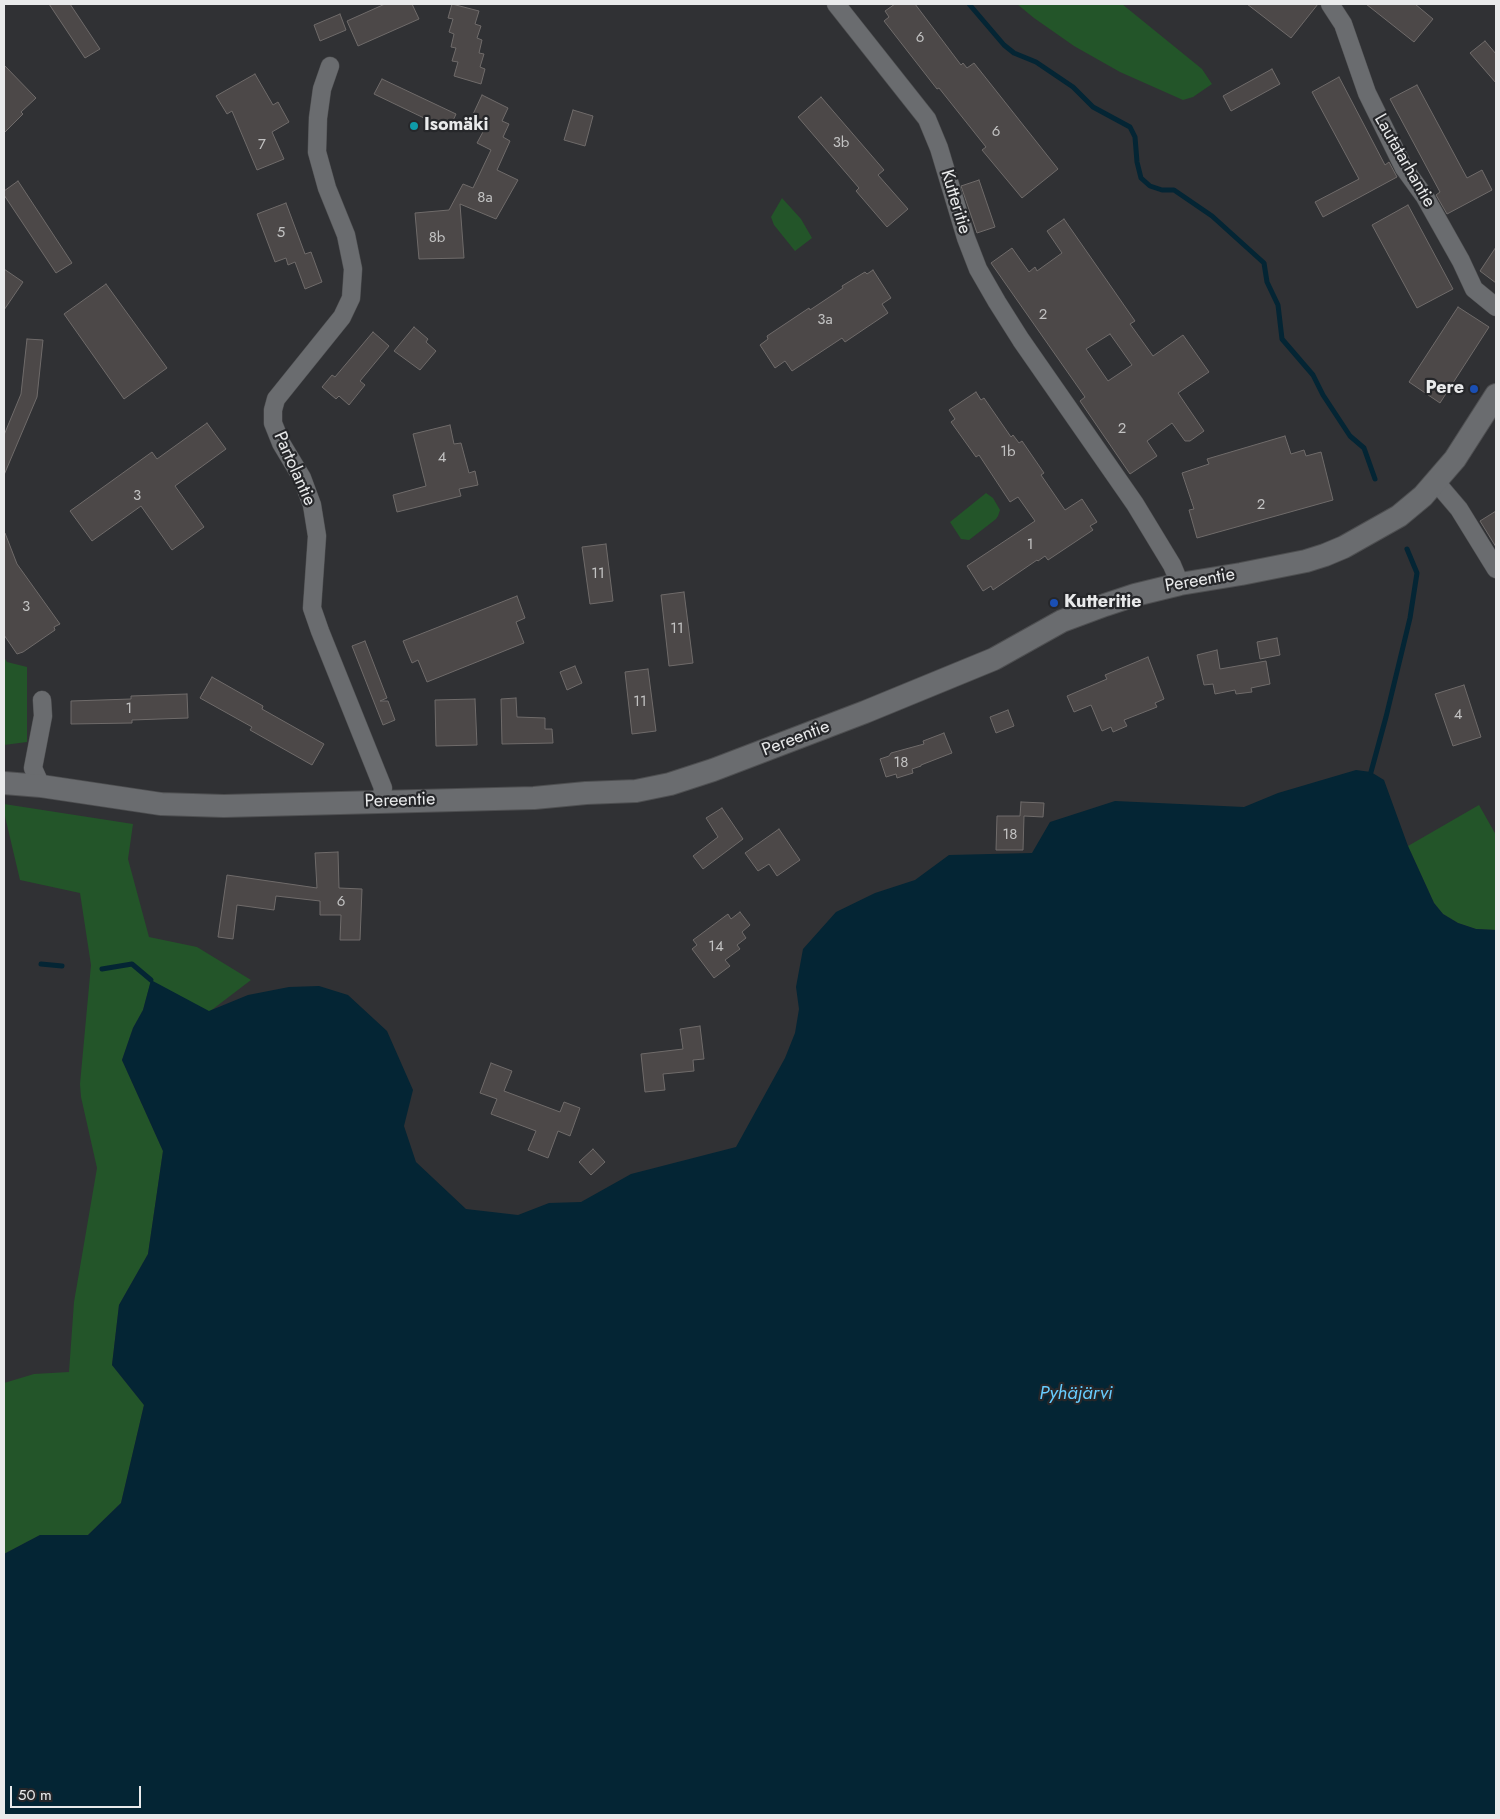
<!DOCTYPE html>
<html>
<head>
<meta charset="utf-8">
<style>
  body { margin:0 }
  #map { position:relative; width:1500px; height:1819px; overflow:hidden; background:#303134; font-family:Jost,sans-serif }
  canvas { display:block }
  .frame { position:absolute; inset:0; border:5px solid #e9eaeb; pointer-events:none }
  .scale { position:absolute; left:10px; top:1786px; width:131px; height:22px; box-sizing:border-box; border:2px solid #e9eaeb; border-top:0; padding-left:6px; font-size:15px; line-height:18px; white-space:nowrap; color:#e9eaeb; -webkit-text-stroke:4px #26272a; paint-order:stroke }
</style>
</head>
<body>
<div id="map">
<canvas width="1500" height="1819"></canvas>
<div class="frame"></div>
<div class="scale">50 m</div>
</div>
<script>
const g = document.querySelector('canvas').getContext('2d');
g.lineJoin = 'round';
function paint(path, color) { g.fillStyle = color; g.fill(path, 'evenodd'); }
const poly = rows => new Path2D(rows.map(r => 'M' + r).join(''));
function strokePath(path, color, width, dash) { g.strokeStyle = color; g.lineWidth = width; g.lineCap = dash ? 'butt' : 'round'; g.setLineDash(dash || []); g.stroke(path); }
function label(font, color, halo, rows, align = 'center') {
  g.font = font + ' Jost,sans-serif'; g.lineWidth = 4.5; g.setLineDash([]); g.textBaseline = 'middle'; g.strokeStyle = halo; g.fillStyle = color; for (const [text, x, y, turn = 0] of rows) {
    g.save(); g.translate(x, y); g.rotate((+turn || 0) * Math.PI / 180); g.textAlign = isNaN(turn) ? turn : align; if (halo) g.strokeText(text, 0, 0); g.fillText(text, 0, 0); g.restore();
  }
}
paint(poly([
  [1017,4,1122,4,1202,69,1212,84,1193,97,1183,100,1120,72,1074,46,1034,18],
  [782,198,801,219,812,238,795,251,774,225,771,217],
  [986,493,993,498,1000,510,998,516,996,519,969,540,961,539,950,522],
  [4,657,7,662,27,667,27,742,4,745],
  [4,804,133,824,128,859,149,937,197,947,251,980,209,1012,151,981,143,1010,133,1028,122,1060,163,1151,148,1254,119,1305,112,1365,144,1405,121,1503,88,1535,40,1535,4,1554,4,1383,34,1374,69,1372,74,1302,97,1168,81,1097,80,1084,91,965,80,893,20,880,4,812],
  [1479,805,1496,835,1496,930,1476,929,1458,923,1443,914,1434,903,1408,846]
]), '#235529');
paint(poly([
  [1356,770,1371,772,1384,780,1408,846,1434,903,1443,914,1458,923,1476,929,1496,930,1496,1815,4,1815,4,1554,40,1535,88,1535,121,1503,144,1405,112,1365,119,1305,148,1254,163,1151,122,1060,133,1028,143,1010,151,980,209,1011,248,995,289,987,319,986,348,995,387,1031,413,1090,404,1126,416,1162,466,1209,518,1215,549,1203,581,1202,631,1174,736,1147,785,1058,795,1033,799,1009,796,987,803,949,836,912,875,893,915,880,949,855,1032,853,1050,822,1115,801,1244,807,1278,793]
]), '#042534');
strokePath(poly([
  [969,4,1004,45,1014,53,1036,62,1073,87,1093,107,1130,127,1135,137,1137,162,1141,178,1150,186,1162,190,1174,190,1212,216,1264,263,1267,282,1278,305,1282,339,1313,375,1323,395,1350,436,1364,448,1375,479],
  [1371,772,1386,717,1410,618,1417,573,1407,549],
  [41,964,62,966],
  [102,969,132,964,151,980]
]), '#042534', 5);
const building = poly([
  [49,4,70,4,100,49,85,58,49,4],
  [385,4,412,4,419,19,358,46,347,21,385,4],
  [452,4,479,11,475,24,481,26,477,38,482,40,479,53,484,54,480,67,485,69,481,84,454,76,458,62,452,61,456,48,451,47,454,34,449,32,453,19,448,18,452,4],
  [895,4,915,4,961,65,963,63,967,68,974,63,1058,169,1022,198,982,150,986,147,939,88,937,89,884,21,889,17,885,11,895,4],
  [1247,4,1318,4,1291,38,1247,4],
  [1366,4,1415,4,1433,19,1414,42,1366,4],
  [340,14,346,30,320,41,314,25,340,14],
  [1485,41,1496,54,1496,83,1470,53,1485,41],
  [4,65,36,98,21,112,23,114,4,133,4,65],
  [1272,69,1280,84,1231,111,1223,96,1272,69],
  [255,74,273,105,278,102,289,122,272,132,284,159,257,170,232,111,227,114,216,96,255,74],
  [1339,77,1385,165,1389,162,1397,177,1323,217,1315,202,1359,179,1312,92,1339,77],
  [382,79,456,114,449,130,374,94,382,79],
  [1417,85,1467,178,1482,170,1492,190,1447,214,1436,195,1440,192,1390,99,1417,85],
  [482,95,508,108,502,121,509,124,503,137,510,141,497,170,518,180,496,219,460,204,464,258,419,259,415,213,449,210,463,184,473,188,491,150,477,143,484,130,469,123,482,95],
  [821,97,884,170,878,175,908,209,887,227,856,191,859,188,798,117,821,97],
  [573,110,593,116,585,146,564,140,573,110],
  [979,180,995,227,977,233,961,186,979,180],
  [18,181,72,263,56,273,4,195,4,191,18,181],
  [286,203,305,254,311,252,322,282,305,289,295,262,288,265,286,258,275,262,257,214,286,203],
  [1408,205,1453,289,1417,308,1372,225,1408,205],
  [1064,219,1135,321,1130,324,1153,356,1183,335,1209,372,1178,393,1204,431,1190,441,1185,441,1172,423,1147,441,1157,456,1130,474,1080,401,1085,397,991,263,1012,248,1029,272,1035,267,1037,271,1062,253,1047,231,1064,219],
  [1110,334,1132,365,1108,381,1086,349,1110,334],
  [1496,247,1496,283,1480,271,1496,247],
  [4,269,23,282,4,310,4,269],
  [873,270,891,298,882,304,888,313,845,342,842,338,792,371,785,361,775,368,760,345,768,339,767,336,809,308,810,310,843,288,842,286,865,272,867,274,873,270],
  [106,284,167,368,124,399,64,314,106,284],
  [1458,307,1489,327,1440,403,1409,382,1458,307],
  [414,327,428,339,426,342,436,351,420,370,394,351,414,327],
  [373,332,389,346,360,381,365,385,349,405,339,396,336,399,322,387,332,375,335,377,373,332],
  [27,339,43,340,37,397,4,475,4,435,21,394,27,339],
  [976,392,981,400,984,398,1011,437,1013,435,1019,443,1022,441,1044,473,1041,475,1065,510,1082,499,1097,522,1090,526,1093,530,1048,560,1045,556,1038,561,1037,560,993,590,991,586,983,591,967,566,1035,521,1018,497,1010,502,979,455,976,457,951,422,955,419,949,410,976,392],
  [207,423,226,449,175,486,204,527,172,550,141,506,92,541,70,511,152,452,157,459,207,423],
  [450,425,454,444,461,443,469,473,475,471,478,485,459,489,461,496,397,512,393,495,426,486,413,434,450,425],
  [1285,436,1291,454,1304,450,1306,456,1321,452,1333,500,1197,538,1189,510,1194,509,1182,473,1209,464,1207,459,1285,436],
  [1496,511,1496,547,1480,521,1496,511],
  [4,533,5,533,17,564,60,624,54,627,55,630,23,652,17,654,4,635,4,533],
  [606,544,613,601,590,604,582,547,606,544],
  [684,592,693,663,669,666,661,595,684,592],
  [517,596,525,618,516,622,524,643,427,682,418,660,412,663,403,641,517,596],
  [1277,638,1280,655,1260,659,1257,642,1277,638],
  [365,641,387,698,380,701,388,701,395,720,383,725,352,646,365,641],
  [1217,650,1220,669,1266,661,1270,684,1251,688,1252,692,1236,694,1235,690,1215,694,1213,684,1204,685,1197,655,1217,650],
  [1148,657,1164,699,1155,703,1157,707,1124,720,1127,726,1113,732,1111,727,1102,731,1091,705,1074,712,1067,696,1107,679,1105,675,1148,657],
  [575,666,582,683,567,690,560,672,575,666],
  [648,669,656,731,632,734,625,672,648,669],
  [212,677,263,706,262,709,324,744,312,765,250,730,252,727,200,698,212,677],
  [1464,685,1481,737,1453,746,1435,694,1464,685],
  [187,694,188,718,132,720,132,723,71,724,71,701,131,699,131,696,187,694],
  [516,698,517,717,545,718,545,729,552,729,553,743,502,744,501,699,516,698],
  [475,699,477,745,436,746,435,700,475,699],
  [1008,710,1014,726,996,733,990,717,1008,710],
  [944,733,952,753,921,765,921,766,912,769,913,773,897,778,896,774,886,777,880,759,889,756,891,753,924,744,923,741,944,733],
  [1021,802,1044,803,1043,817,1024,816,1023,850,996,850,997,816,1020,816,1021,802],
  [722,808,743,839,703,869,693,856,718,837,706,818,722,808],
  [779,829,800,860,777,876,769,864,758,871,745,853,779,829],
  [338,852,339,888,362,889,360,940,340,940,341,915,320,915,320,901,276,896,274,910,237,905,233,939,218,937,227,875,317,888,315,853,338,852],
  [740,912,750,925,742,932,746,938,737,945,740,949,725,960,730,966,714,978,692,949,697,945,693,940,728,914,731,919,740,912],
  [700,1026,704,1059,693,1060,694,1071,663,1074,665,1090,645,1092,641,1054,683,1049,680,1029,700,1026],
  [491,1063,512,1071,504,1091,560,1112,564,1102,580,1108,570,1136,558,1131,548,1158,528,1150,536,1131,491,1114,497,1099,480,1093,491,1063],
  [593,1149,605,1162,591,1175,579,1162,593,1149]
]);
paint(building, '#4c4848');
strokePath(building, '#6f6b6a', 1);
const minor = poly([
  [836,4,927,119,939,148,966,238,978,269,997,302,1021,340,1135,504,1172,565,1180,584],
  [1330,4,1343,24,1367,93,1404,168,1425,197,1461,261,1474,289,1496,307],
  [330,66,322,89,318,118,317,152,327,188,346,235,353,269,351,298,342,317,276,399,273,410,273,423,281,443,302,478,312,505,317,536,312,608,320,631,383,788,381,802],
  [1436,482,1459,509,1496,569],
  [41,786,33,768,43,716,42,700]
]);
const tertiary = poly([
  [4,783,41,786,161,804,224,806,534,798,586,793,636,791,670,784,713,770,865,712,994,659,1062,621,1105,605,1135,595,1180,584,1241,574,1306,561,1325,555,1344,547,1399,516,1423,496,1455,459,1496,395]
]);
strokePath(minor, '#4e4f51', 19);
strokePath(tertiary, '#4e4f51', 24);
strokePath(minor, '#6a6c6f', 18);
strokePath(tertiary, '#6a6c6f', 22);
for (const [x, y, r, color] of [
  [414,126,5,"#0f9aa8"],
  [1474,389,5,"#1a4fb4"],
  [1054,603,5,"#1a4fb4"]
]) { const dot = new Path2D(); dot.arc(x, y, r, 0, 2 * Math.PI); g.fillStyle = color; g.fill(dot); strokePath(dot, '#26272a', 2); }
label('15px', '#c2c2c2', null, [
  ["6",920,38],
  ["6",996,132],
  ["3b",841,143],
  ["7",262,145],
  ["8a",485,198],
  ["5",281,233],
  ["8b",437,238],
  ["2",1043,315],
  ["3a",825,320],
  ["2",1122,429],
  ["1b",1008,452],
  ["4",442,458],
  ["3",137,496],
  ["2",1261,505],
  ["1",1030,545],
  ["11",598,574],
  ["3",26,607],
  ["11",677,629],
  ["11",640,702],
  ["1",129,709],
  ["4",1458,715],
  ["18",901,763],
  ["18",1010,835],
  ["6",341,902],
  ["14",716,947]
]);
label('bold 18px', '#e9eaeb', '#26272a', [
  ["Isomäki",424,126],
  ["Pere",1464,389,"right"],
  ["Kutteritie",1064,603]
], 'left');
label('18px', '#e9eaeb', '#26272a', [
  ["Lautatarhantie",1404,161,60],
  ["Kutteritie",955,202,73],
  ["Partolantie",294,469,66],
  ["Pereentie",1200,581,-10],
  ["Pereentie",796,739,-21],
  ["Pereentie",400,801,-2]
]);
label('italic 19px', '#67ccfe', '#26272a', [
  ["Pyhäjärvi",1076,1394]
]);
</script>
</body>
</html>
